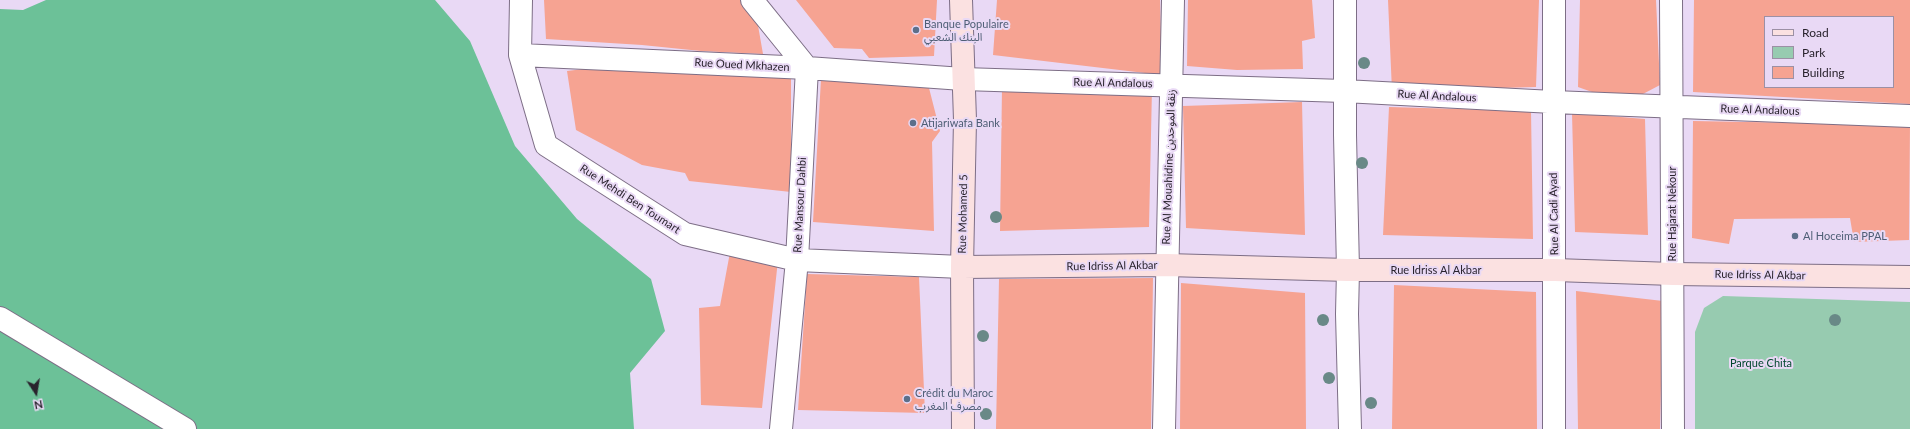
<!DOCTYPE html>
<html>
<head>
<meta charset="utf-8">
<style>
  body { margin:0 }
  #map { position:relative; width:1910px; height:429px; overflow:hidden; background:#e9d9f5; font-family:Lato,sans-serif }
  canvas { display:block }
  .legend { position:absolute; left:1764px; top:16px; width:130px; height:72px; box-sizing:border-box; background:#e9d9f5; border:1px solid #9c90a5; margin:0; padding:5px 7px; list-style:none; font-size:12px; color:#29232d }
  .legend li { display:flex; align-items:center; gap:8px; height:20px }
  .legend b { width:20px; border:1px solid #9c90a5 }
  .north { position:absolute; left:16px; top:373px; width:40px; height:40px; -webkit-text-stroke:3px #e9d9f5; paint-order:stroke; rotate:168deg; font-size:11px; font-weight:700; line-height:16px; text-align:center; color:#29232d }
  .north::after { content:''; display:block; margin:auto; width:14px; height:18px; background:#29232d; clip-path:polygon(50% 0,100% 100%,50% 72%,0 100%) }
</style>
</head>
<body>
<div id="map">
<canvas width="1910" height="429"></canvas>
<ul class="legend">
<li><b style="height:5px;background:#fbe1e1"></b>Road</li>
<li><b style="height:11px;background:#97cbb0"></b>Park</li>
<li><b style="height:11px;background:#f6a392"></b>Building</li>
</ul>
<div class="north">N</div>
</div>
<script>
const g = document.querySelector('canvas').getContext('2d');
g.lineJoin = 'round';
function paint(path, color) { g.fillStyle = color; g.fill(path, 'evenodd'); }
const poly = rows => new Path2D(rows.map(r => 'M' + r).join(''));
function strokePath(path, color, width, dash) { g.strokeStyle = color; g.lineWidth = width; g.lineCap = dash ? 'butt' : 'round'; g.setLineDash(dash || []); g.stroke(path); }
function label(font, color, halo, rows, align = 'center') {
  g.font = font + ' Lato,"Noto Sans Arabic",sans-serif'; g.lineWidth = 4; g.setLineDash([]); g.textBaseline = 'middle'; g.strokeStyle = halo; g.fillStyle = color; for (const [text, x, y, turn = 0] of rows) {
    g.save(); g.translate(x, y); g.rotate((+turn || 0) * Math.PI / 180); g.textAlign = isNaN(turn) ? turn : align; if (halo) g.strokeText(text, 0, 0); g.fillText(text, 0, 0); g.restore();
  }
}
paint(poly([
  [1723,296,1910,302,1910,429,1695,429,1695,332,1704,308]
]), '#97cbb0');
paint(poly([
  [46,0,435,0,470,41,515,146,577,219,651,279,665,331,630,373,634,429,0,429,0,9,23,10]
]), '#6cc198');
paint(poly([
  [544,0,745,0,756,14,763,54,701,51,642,45,546,39],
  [796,0,937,0,934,56,869,58,862,49,834,48],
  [997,0,1160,0,1162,75,993,55],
  [1188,0,1312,0,1315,38,1302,41,1303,69,1237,70,1187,66],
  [1388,0,1539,0,1536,87,1392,91],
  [1580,0,1656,0,1660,85,1641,95,1592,92,1578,87],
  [1694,0,1910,0,1910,104,1693,92],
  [1765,17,1893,17,1893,87,1765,87],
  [641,62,791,74,791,192,689,181,685,173,642,165,576,130,567,71],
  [821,79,929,88,940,131,932,142,934,231,813,222],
  [1002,88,1152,88,1149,227,1000,231],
  [1302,102,1305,235,1186,228,1183,106],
  [1389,107,1531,111,1533,239,1383,235],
  [1572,113,1645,119,1648,235,1575,232],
  [1693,121,1910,125,1909,240,1854,242,1850,218,1734,219,1729,244,1692,238],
  [731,247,778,260,762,408,701,405,699,308,720,306],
  [807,274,919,277,925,413,798,410],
  [1153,278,1151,429,996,429,999,279],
  [1181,283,1305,293,1306,429,1180,429],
  [1394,285,1536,292,1537,429,1392,429],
  [1576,291,1663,301,1660,429,1578,429]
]), '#f6a392');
const street = poly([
  [521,0,520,55,546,145,685,234,797,260,962,267],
  [752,0,807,68,797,260,781,429],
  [1345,0,1345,135,1348,270,1347,314,1350,429],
  [1554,0,1554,429],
  [1671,0,1673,429],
  [520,55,807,68,963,79,1344,91,1553,102,1910,116],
  [0,318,185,429],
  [1164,429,1173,0]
]);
const secondary = poly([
  [961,0,965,120,962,267,963,429],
  [962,267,1167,265,1348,270,1555,270,1673,274,1910,277]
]);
strokePath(street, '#7d6e86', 24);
strokePath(secondary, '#7d6e86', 24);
strokePath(street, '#fff', 22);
strokePath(secondary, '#fbe1e1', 22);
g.fillStyle = '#698987';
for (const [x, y] of [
  [1364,63],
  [1362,163],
  [996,217],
  [1323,320],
  [1835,320],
  [983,336],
  [1329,378],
  [1371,403],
  [986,414]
]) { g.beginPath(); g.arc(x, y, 6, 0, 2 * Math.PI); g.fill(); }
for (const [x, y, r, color] of [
  [916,30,4,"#5c6f8a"],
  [913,123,4,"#5c6f8a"],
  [1795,236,4,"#5c6f8a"],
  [907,399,4,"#5c6f8a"]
]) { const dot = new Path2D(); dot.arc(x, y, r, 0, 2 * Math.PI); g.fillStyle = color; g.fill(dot); strokePath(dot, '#e9d9f5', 1.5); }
label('11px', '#4e5e75', '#e9d9f5', [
  ["Banque Populaire",924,24],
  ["البنك الشعبي",924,37],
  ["Atijariwafa Bank",921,123],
  ["Al Hoceima PPAL",1803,236],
  ["Crédit du Maroc",915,393],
  ["مصرف المغرب",915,406]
], 'left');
label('11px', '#29232d', '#e9d9f5', [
  ["Rue Oued Mkhazen",742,65,3],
  ["Rue Al Andalous",1113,83,1],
  ["Rue Al Andalous",1437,96,3],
  ["Rue Al Andalous",1760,110,2],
  ["Rue Al Mouahidine زنقة الموحدين",1169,167,-88],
  ["Rue Mehdi Ben Toumart",630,199,33],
  ["Rue Mansour Dahbi",800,205,-87],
  ["Rue Mohamed 5",963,214,-89],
  ["Rue Al Cadi Ayad",1554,214,-91],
  ["Rue Hajarat Nekour",1672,214,-90],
  ["Rue Idriss Al Akbar",1112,266,-1],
  ["Rue Idriss Al Akbar",1436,270],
  ["Rue Idriss Al Akbar",1760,275,1]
]);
label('11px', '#00472d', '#e9d9f5', [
  ["Parque Chita",1761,363]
]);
</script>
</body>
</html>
